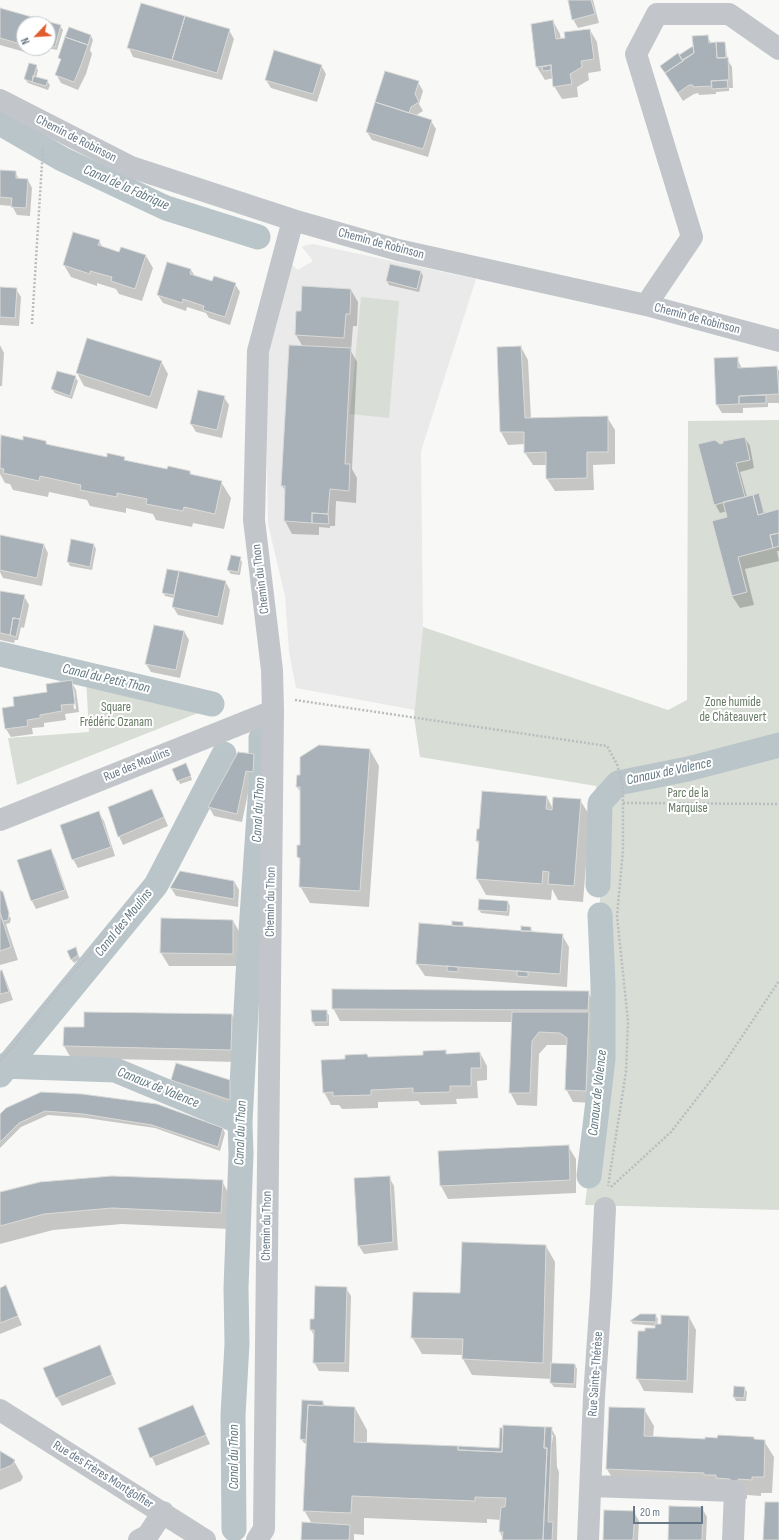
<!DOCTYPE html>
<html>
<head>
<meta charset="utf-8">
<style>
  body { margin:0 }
  #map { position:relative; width:779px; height:1540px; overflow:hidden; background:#f8f9f6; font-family:"Sofia Sans Condensed",sans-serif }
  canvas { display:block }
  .north { position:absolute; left:16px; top:16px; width:40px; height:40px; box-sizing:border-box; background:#fff; border:1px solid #c3c9cf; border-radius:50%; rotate:245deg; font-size:11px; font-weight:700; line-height:16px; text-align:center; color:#687887 }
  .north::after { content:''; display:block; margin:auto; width:14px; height:18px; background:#e25d2d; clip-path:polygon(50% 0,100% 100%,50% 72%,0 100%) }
  .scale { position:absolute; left:633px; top:1506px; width:70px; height:18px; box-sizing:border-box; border:2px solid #687887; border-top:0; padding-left:5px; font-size:12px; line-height:14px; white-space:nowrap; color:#687887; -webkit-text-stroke:3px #fff; paint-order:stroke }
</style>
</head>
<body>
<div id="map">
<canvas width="779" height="1540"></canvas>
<div class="north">N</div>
<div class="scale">20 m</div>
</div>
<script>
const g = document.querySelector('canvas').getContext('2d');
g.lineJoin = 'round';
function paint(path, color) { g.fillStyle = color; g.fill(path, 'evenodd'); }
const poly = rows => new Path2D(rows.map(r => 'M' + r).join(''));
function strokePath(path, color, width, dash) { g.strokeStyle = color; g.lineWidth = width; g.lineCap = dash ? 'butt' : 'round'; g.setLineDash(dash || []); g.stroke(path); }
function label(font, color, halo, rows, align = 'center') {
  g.font = font + ' "Sofia Sans Condensed",sans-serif'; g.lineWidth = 4; g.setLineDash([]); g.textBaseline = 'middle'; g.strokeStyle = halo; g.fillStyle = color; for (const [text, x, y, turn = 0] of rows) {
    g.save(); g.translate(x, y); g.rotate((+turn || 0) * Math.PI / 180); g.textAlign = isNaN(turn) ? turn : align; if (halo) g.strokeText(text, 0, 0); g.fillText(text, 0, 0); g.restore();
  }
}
paint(poly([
  [313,244,476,279,421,451,423,627,415,710,296,688,289,652,285,596,268,524,266,423,268,352,291,264,298,270,313,261,302,247,306,245]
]), '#e9eae9');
paint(poly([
  [361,297,399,301,389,418,350,414],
  [779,420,779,1210,585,1205,603,1059,603,984,596,786,420,757,414,717,423,627,668,710,687,700,688,421],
  [86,678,208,709,17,785,8,738,89,732]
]), '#d8ddd5');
paint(poly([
  [569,0,593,0,599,23,578,28,573,19],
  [0,9,60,26,63,30,57,50,48,48,48,24,24,24,24,48,46,48,45,51,41,50,39,56,0,45],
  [553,21,560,34,561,40,590,30,597,42,601,71,588,73,589,80,577,87,578,97,562,99,554,86,553,78,545,80,537,67,532,24],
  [69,28,91,36,93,40,90,50,92,54,86,74,78,90,61,83,56,74,61,61,59,57],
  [229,30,234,39,222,80,133,57,129,48],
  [707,36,712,44,724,43,726,47,727,59,732,67,733,88,729,88,729,91,716,92,716,94,699,95,698,93,694,94,683,101,671,82,679,57,693,48,695,51],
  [321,65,326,74,317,102,271,88,266,80],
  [36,66,38,70,36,78,47,81,50,85,48,90,28,83,25,79],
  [418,82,423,91,419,104,423,111,415,116,431,121,436,129,428,157,372,140,367,132],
  [0,171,15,172,19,179,28,180,32,188,30,216,17,215,12,206,0,205],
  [99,241,103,248,119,253,121,248,146,256,153,268,142,301,119,294,116,289,97,283,97,286,71,277,64,265],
  [390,265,421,272,423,276,419,292,389,285,387,281],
  [191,270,195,276,213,282,235,284,240,292,230,325,209,318,206,313,187,307,186,311,163,303,158,295],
  [0,288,16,289,21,297,19,326,0,325],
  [351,290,358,302,357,326,353,326,351,351,357,362,352,469,357,478,356,503,336,501,335,526,330,526,330,528,319,527,319,535,292,534,285,521,286,491,282,486,303,347,296,335,302,312],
  [0,345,4,353,2,386,0,386],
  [521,347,528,360,531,419,607,417,615,430,615,464,593,465,594,490,555,491,547,479,547,465,533,465,525,453,525,444,508,445,501,432,498,348],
  [737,358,742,369,777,367,779,371,779,403,768,403,768,407,743,408,743,413,722,413,717,405],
  [161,361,168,374,157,409,84,386,77,373],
  [75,377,78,381,72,399,55,393,52,389],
  [224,397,229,405,222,438,196,432,191,424],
  [1,436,24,441,46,442,48,445,108,458,124,458,126,462,167,471,190,471,192,476,221,482,231,498,224,529,193,523,192,527,156,520,153,514,126,508,126,513,90,506,87,500,49,492,48,497,13,490,10,484,5,483,0,474,0,443],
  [745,438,750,446,754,468,740,472,747,497,758,494,765,514,779,512,779,551,777,551,779,561,745,569,754,605,740,608,732,596,713,521,728,517,727,511,720,513,715,504,720,445],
  [0,536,44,545,48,553,42,586,3,578,0,572],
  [94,545,96,549,92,570,70,566,68,562],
  [240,558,242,562,240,575,231,574,228,570],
  [168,570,225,581,230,590,223,625,178,615,173,607,174,598,165,596,163,592],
  [0,592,24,596,29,605,24,628,21,627,18,640,15,640,14,643,0,640],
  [184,631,189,640,180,678,151,672,146,664],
  [71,681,76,690,79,712,65,714,66,720,44,723,44,727,32,728,33,734,11,737,6,729,3,709,16,707,48,693],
  [72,689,74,689,76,709,74,709],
  [370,750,379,766,369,907,310,903,300,886,301,862,298,857,301,846,301,793,297,787,301,776],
  [253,755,258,764,258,780,251,779,242,822,214,816,209,807],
  [188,768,192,780,180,784,178,780],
  [152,790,168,826,123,845,119,836],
  [547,797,553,809,580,800,590,816,583,902,558,900,552,889,551,900,486,895,477,879,479,845,477,841],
  [99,813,104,821,115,856,78,868,73,859],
  [51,850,55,858,69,898,36,909,32,901],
  [234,881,239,890,238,907,176,896,171,888],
  [0,891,3,894,10,918,11,918,10,923,6,924,18,960,0,965],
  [508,902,510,906,509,916,481,913,479,909],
  [233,921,240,933,240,966,169,966,161,953],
  [462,923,465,928,523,932,522,930,530,928,533,932,562,935,569,947,567,987,425,976,417,964,454,927],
  [76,949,80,959,74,963,71,959],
  [2,971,6,980,13,1000,0,1004,0,972],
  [588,992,595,1005,593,1103,573,1102,566,1089,568,1045,547,1045,539,1054,537,1106,517,1105,510,1092,513,1022,340,1021,333,1008],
  [326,1012,329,1015,329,1026,315,1026,313,1022],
  [232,1015,239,1027,238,1062,71,1058,64,1046,85,1028],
  [445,1051,447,1054,480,1053,487,1066,487,1080,477,1081,478,1098,456,1099,457,1104,421,1105,418,1101,378,1102,378,1108,342,1109,339,1105,331,1105,324,1092,346,1060,367,1055,369,1058,424,1056],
  [172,1080,230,1081,235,1090,234,1108,177,1088],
  [157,1105,223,1129,225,1133,220,1151,155,1128,86,1118,48,1115,21,1127,0,1148,0,1115,7,1108],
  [568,1146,576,1159,576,1193,448,1199,441,1186,439,1152],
  [389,1177,394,1186,398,1250,364,1254,359,1246],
  [222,1181,231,1198,230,1229,122,1224,53,1230,0,1244,0,1193],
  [546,1246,555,1262,552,1364,575,1365,577,1369,576,1388,554,1387,551,1383,552,1379,472,1375,463,1359,463,1355,422,1354,412,1337,461,1294],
  [5,1287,22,1325,0,1334,0,1289],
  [346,1288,351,1296,349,1372,319,1371,314,1362,315,1337,311,1330,315,1320],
  [655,1315,658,1319,657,1325,689,1317,696,1330,693,1393,644,1391,637,1378,656,1329,656,1326,633,1324,631,1321],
  [99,1346,116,1384,62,1406,57,1397],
  [735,1387,744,1388,747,1392,746,1401,736,1401,734,1397],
  [303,1401,323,1402,325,1406,355,1408,367,1430,367,1444,500,1449,551,1428,556,1437,557,1467,559,1472,557,1540,503,1540,500,1532,501,1520,487,1519,487,1523,364,1518,364,1535,354,1534,354,1540,302,1540,312,1524,304,1510,307,1444,304,1443,301,1439],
  [551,1435,553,1435,552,1443,550,1443],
  [193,1406,210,1444,156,1466,139,1429],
  [644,1409,654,1426,653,1438,764,1441,774,1457,772,1493,761,1493,761,1496,747,1495,747,1499,740,1498,616,1485,607,1469],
  [0,1452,14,1461,23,1477,21,1481,0,1490],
  [702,1508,707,1517,706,1540,669,1540],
  [634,1512,639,1521,638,1540,604,1540]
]), '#0003');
strokePath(poly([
  [0,123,62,159,166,208,258,237],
  [0,654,212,704],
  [598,885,600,803,618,783,688,769,779,745],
  [0,1066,115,1070,240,1122],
  [0,1075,156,885,224,754],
  [589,1176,603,1059,603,984,600,915],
  [234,1529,233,1415,237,1344,236,1288,241,1154,240,1122,248,975,261,785,261,738]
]), '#bac5ca', 25);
const building = poly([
  [568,0,591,0,595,14,572,20,568,0],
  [141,3,185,16,172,60,127,48,141,3],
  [0,8,46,21,46,24,24,24,24,45,0,38,0,8],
  [185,16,230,29,217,73,172,60,185,16],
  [553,20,556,39,565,38,564,32,590,29,594,59,581,61,582,67,570,74,572,84,553,87,551,65,536,67,531,24,553,20],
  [46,21,61,25,55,47,48,45,48,24,46,24,46,21],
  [69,27,91,35,88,45,65,37,69,27],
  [708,35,709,43,716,42,717,58,728,57,729,80,711,81,712,86,693,87,693,85,689,85,678,93,665,73,694,53,692,36,708,35],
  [65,37,88,45,81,65,74,82,55,75,61,59,58,58,65,37],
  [716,42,725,42,726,58,717,58,716,42],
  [693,46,694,53,682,60,679,55,693,46],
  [274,50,322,65,313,94,265,80,274,50],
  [678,53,683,61,665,73,660,66,678,53],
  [29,63,37,65,32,82,24,79,29,63],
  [551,65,551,70,543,71,542,67,551,65],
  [385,71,419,81,415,94,419,102,411,107,409,113,375,102,385,71],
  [33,76,48,80,46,86,32,82,33,76],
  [727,80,728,88,712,89,711,81,727,80],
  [375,102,432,120,423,149,366,132,375,102],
  [0,170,16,171,16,178,28,179,26,208,11,207,12,198,0,197,0,170],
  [73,232,100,240,98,245,119,252,121,247,146,255,135,289,111,281,112,277,90,271,90,274,63,265,73,232],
  [167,262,191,269,190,274,212,281,214,276,236,283,225,317,203,310,204,306,183,299,182,303,157,295,167,262],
  [390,264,421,271,417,289,386,281,390,264],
  [302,286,351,289,350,314,346,314,344,338,295,335,296,311,301,311,302,286],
  [0,287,17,288,15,318,0,317,0,287],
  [87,338,162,361,150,397,76,373,87,338],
  [289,345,351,348,345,464,350,464,349,491,330,489,328,514,312,513,312,523,284,521,285,486,281,486,289,345],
  [521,346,525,418,608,416,608,452,587,452,587,478,546,479,546,452,524,453,524,432,500,432,497,347,521,346],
  [738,357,738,368,777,366,779,394,739,396,739,404,716,405,714,358,738,357],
  [57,371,76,376,70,396,51,389,57,371],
  [198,390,225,396,217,430,190,424,198,390],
  [766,395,766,403,739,404,739,396,766,395],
  [1,435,23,440,23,436,46,441,46,444,107,457,107,453,125,457,124,460,167,469,168,466,190,471,190,474,222,481,215,514,184,507,183,511,146,504,147,499,117,493,117,497,80,490,81,485,40,476,39,481,3,473,4,469,0,468,1,435],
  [745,437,750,460,736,463,745,497,714,505,698,444,715,440,720,444,723,443,723,441,745,437],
  [759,493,764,513,758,515,753,495,759,493],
  [753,495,758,515,779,509,779,533,770,535,773,548,738,557,747,592,732,596,712,521,727,517,723,502,753,495],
  [312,513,328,514,329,524,312,523,312,513],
  [779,533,779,546,773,548,770,535,779,533],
  [0,535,44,544,37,578,0,570,0,535],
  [71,539,94,544,90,567,67,562,71,539],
  [231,555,241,557,238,572,227,570,231,555],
  [167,569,179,571,174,595,162,593,167,569],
  [179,571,226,581,218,617,172,607,179,571],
  [0,591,25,595,20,619,13,618,10,635,0,633,0,591],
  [13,618,20,619,16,637,10,635,13,618],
  [154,625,184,631,176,670,145,664,154,625],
  [72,680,75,704,61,705,62,711,40,715,40,718,27,720,28,726,5,729,2,708,14,706,13,697,47,692,46,684,72,680],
  [319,745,370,749,360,891,299,887,300,858,297,857,297,845,300,845,300,787,296,787,297,775,300,775,300,757,319,745],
  [238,752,254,754,253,772,246,771,237,814,208,807,238,752],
  [186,763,191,776,177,781,172,769,186,763],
  [152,789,164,817,118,837,108,807,152,789],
  [482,791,547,796,546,809,552,810,553,797,581,799,574,886,548,884,549,872,543,871,542,884,476,879,479,841,476,841,477,829,479,829,482,791],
  [99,811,111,847,72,860,60,825,99,811],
  [51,849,65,890,31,901,17,860,51,849],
  [180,871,234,881,234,899,170,888,180,871],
  [0,890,3,892,9,913,8,920,3,921,0,913,0,890],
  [479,899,508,901,507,912,478,910,479,899],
  [0,913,11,947,0,951,0,913],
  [161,918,233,920,233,954,160,953,161,918],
  [452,921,463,922,463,926,452,926,452,921],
  [419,923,563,934,560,974,416,964,419,923],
  [521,926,531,927,531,931,521,931,521,926],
  [76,947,78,955,71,960,67,951,76,947],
  [447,966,458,967,458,972,447,971,447,966],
  [2,970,9,992,0,994,0,971,2,970],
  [517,971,528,972,528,977,517,976,517,971],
  [332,989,589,991,588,1010,332,1009,332,989],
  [311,1010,327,1010,327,1022,312,1022,311,1010],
  [84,1012,232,1014,231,1050,63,1046,64,1027,84,1027,84,1012],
  [512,1012,589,1012,586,1091,565,1090,567,1038,560,1033,539,1032,532,1041,530,1093,509,1093,512,1012],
  [446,1050,446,1054,480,1052,481,1068,471,1068,471,1086,450,1086,450,1092,413,1093,413,1088,371,1090,371,1095,333,1096,333,1092,323,1093,321,1060,345,1059,345,1055,367,1054,368,1057,423,1055,423,1051,446,1050],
  [176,1063,230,1080,230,1100,171,1080,176,1063],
  [41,1092,82,1094,157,1104,223,1128,218,1147,152,1125,83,1114,45,1111,19,1123,0,1142,0,1114,6,1108,41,1092],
  [569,1145,570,1180,440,1186,438,1151,569,1145],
  [112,1176,223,1180,221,1213,112,1208,44,1214,0,1226,0,1192,40,1182,112,1176],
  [390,1176,393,1242,358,1246,354,1178,390,1176],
  [462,1242,546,1245,543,1363,462,1359,463,1339,411,1338,413,1292,460,1293,462,1242],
  [6,1285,18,1316,0,1323,0,1288,6,1285],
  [315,1286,347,1287,345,1363,313,1363,314,1330,310,1330,310,1319,314,1319,315,1286],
  [640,1314,656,1314,656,1322,630,1321,640,1314],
  [661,1315,689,1316,687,1381,636,1379,638,1331,645,1331,645,1328,655,1328,655,1324,661,1324,661,1315],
  [100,1345,112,1375,56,1398,43,1368,100,1345],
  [551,1363,575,1364,574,1384,550,1383,551,1363],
  [734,1386,745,1387,744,1398,733,1397,734,1386],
  [302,1400,323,1401,323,1406,308,1405,306,1440,300,1439,302,1400],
  [193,1405,206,1435,150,1458,138,1428,193,1405],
  [308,1405,355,1407,354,1442,458,1446,458,1450,502,1452,503,1425,545,1427,544,1448,547,1448,543,1540,502,1540,503,1532,499,1532,501,1507,505,1507,506,1498,475,1497,475,1501,352,1496,351,1513,303,1511,308,1405],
  [609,1407,645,1408,644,1436,705,1439,705,1437,717,1438,718,1435,754,1437,754,1439,765,1440,764,1477,752,1477,752,1480,738,1479,738,1483,730,1482,730,1479,716,1478,716,1475,704,1475,704,1473,606,1469,609,1407],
  [545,1427,552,1427,548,1522,553,1522,552,1540,543,1540,547,1448,544,1448,545,1427],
  [500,1428,503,1428,502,1452,458,1450,458,1446,499,1448,500,1428],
  [0,1451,15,1460,12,1465,0,1470,0,1451],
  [765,1502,779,1502,779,1540,763,1540,765,1502],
  [669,1506,703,1507,702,1540,668,1540,669,1506],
  [604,1510,635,1511,633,1540,603,1540,604,1510],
  [302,1522,350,1525,349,1540,301,1540,302,1522]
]);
paint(building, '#a8b1b7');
strokePath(building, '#dadad8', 1);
strokePath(poly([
  [32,324,43,147],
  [295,700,607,746,617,764,623,789,623,850,617,916,628,1021,626,1072,608,1186],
  [623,803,779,804],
  [0,1060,11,1049,60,987,111,930],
  [611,1187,671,1132,725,1062,779,981]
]), '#babdc0', 2.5, [2, 2]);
strokePath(poly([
  [0,100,131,167,293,220,398,250,646,305,779,341],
  [646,305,692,237,636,54,657,14,729,14,779,49],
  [0,820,273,711],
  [0,1410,205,1540],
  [591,1486,735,1491,733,1540],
  [139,1540,148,1535,163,1512],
  [257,1540,264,1529,273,711,272,670,254,520,258,351,293,220],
  [588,1540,594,1397,601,1295,605,1208]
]), '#c2c6ca', 22);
label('13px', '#687887', '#fff', [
  ["Chemin de Robinson",76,139,27],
  ["Chemin de Robinson",381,244,15],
  ["Chemin de Robinson",697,319,15],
  ["Chemin du Thon",261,579,-97],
  ["Rue des Moulins",137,765,-22],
  ["Chemin du Thon",271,902,-89],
  ["Chemin du Thon",267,1226,-89],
  ["Rue Sainte-Thérèse",596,1374,-86],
  ["Rue des Frères Montgolfier",103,1475,32]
]);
label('13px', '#667963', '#fff', [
  ["Zone humide",733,703],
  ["de Châteauvert",733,718],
  ["Square",116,708],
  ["Frédéric Ozanam",116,723],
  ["Parc de la",688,794],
  ["Marquise",688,809]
]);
label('italic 14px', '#637982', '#fff', [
  ["Canal de la Fabrique",126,188,24],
  ["Canal du Petit Thon",106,679,13],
  ["Canaux de Valence",669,772,-12],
  ["Canal du Thon",259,810,-87],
  ["Canal des Moulins",124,923,-51],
  ["Canaux de Valence",158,1088,22],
  ["Canaux de Valence",598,1093,-84],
  ["Canal du Thon",241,1133,-88],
  ["Canal du Thon",234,1457,-90]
]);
</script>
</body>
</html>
